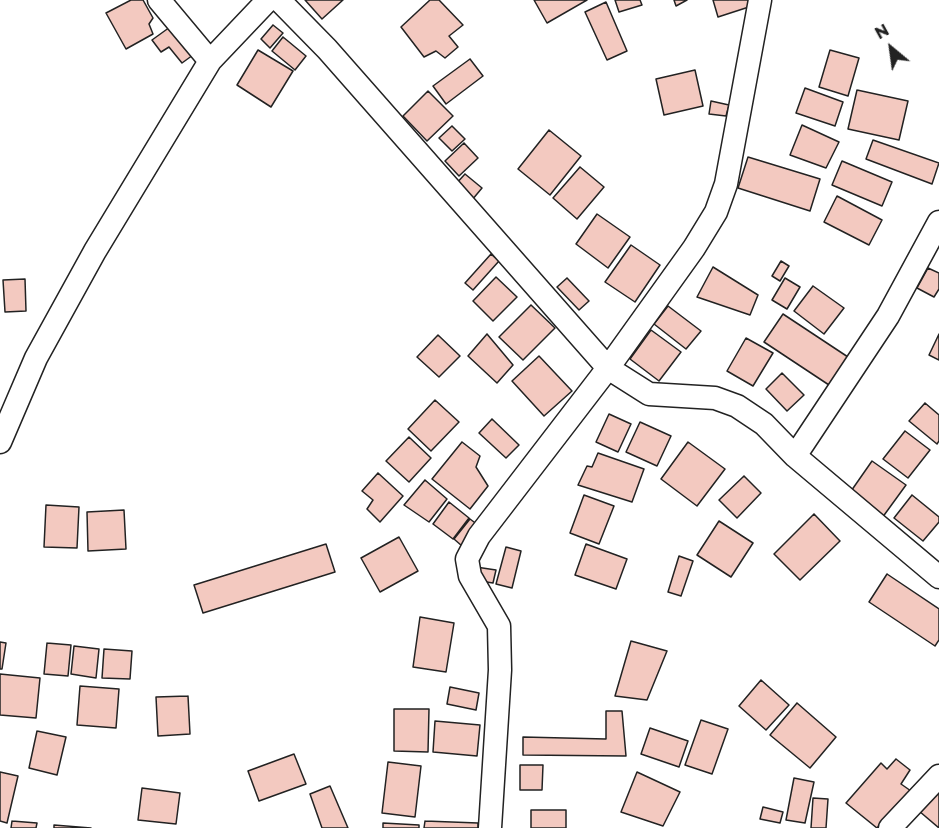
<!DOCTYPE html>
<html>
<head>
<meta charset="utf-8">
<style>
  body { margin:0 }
  #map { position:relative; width:939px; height:828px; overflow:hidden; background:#fff; font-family:Montserrat,sans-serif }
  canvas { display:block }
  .north { position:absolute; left:861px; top:18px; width:60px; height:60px; -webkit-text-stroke:4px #fff; paint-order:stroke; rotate:331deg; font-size:16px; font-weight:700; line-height:24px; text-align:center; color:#222 }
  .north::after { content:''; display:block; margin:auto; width:21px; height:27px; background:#222; clip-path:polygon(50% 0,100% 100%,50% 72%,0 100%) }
</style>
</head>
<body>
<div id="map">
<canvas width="939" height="828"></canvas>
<div class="north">N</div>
</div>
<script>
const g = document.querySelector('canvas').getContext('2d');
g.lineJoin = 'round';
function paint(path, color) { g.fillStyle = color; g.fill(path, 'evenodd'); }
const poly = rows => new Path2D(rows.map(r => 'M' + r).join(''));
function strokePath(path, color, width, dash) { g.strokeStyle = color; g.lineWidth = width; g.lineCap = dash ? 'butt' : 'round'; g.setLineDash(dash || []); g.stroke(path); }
const building = poly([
  [131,0,143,0,153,18,149,24,153,34,126,49,106,13,131,0],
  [305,0,343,0,322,19,305,0],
  [430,0,439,0,463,25,449,36,458,47,445,58,436,51,424,57,401,27,430,0],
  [534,0,587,0,547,23,534,0],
  [615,0,640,0,642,5,619,12,615,0],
  [674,0,687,0,676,6,674,0],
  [713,0,754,0,755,5,718,17,713,0],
  [606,2,627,51,607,60,585,12,606,2],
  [273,25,283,33,270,48,261,39,273,25],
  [170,27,193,55,182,63,169,47,161,52,152,40,170,27],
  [283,37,306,56,295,70,272,51,283,37],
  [258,50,293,71,271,107,237,85,258,50],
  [830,50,859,58,848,96,819,87,830,50],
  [470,59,483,76,446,104,433,86,470,59],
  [695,70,703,106,664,115,656,79,695,70],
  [805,88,843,102,835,126,796,113,805,88],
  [857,90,908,101,899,140,848,129,857,90],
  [428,91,453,116,427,141,403,116,428,91],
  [711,101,729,105,726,116,709,114,711,101],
  [802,125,839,142,826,168,790,155,802,125],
  [452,126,465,139,452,151,439,138,452,126],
  [549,130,581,156,550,195,518,169,549,130],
  [873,140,939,163,932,184,866,159,873,140],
  [464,143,478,158,459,176,445,161,464,143],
  [748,157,820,179,810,211,738,188,748,157],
  [842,161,892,182,882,206,832,185,842,161],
  [580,167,604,187,577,219,553,198,580,167],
  [465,174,482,188,472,200,455,185,465,174],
  [837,196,882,220,869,245,824,222,837,196],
  [597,214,630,237,608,268,576,244,597,214],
  [631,245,660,265,635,302,605,282,631,245],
  [491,254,499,261,473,290,465,283,491,254],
  [781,261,789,266,780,281,772,276,781,261],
  [713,267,758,295,750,315,697,297,713,267],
  [928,268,939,273,939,289,934,297,917,288,928,268],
  [496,277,517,297,493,321,473,301,496,277],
  [567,278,589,301,579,310,557,287,567,278],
  [785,278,800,287,787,309,772,300,785,278],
  [25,279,26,311,5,312,3,280,25,279],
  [813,286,844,308,824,334,794,311,813,286],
  [531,305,555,328,523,360,499,337,531,305],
  [668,306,701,331,686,349,654,324,668,306],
  [783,314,848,357,829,385,764,342,783,314],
  [651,330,681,352,659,381,630,359,651,330],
  [487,334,513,365,497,383,468,356,487,334],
  [939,334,939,360,929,355,939,334],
  [438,335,460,356,439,377,417,357,438,335],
  [746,338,773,353,753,386,727,371,746,338],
  [539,356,572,391,544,416,512,381,539,356],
  [782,373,804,395,787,411,766,389,782,373],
  [435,400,459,422,431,451,408,429,435,400],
  [925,403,939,415,939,441,937,444,909,421,925,403],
  [609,414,631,424,618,452,596,442,609,414],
  [492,419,519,445,506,458,479,433,492,419],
  [640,422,671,436,657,466,626,452,640,422],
  [905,431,930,450,908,478,883,459,905,431],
  [409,437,431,458,409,482,386,461,409,437],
  [462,442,480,456,476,467,488,486,470,509,432,479,462,442],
  [688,442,725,469,697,506,661,479,688,442],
  [598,453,644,469,632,502,578,485,587,466,592,467,598,453],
  [872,461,906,485,882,518,849,494,872,461],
  [378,473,403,496,380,522,367,509,373,500,362,491,378,473],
  [744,476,761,493,737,518,719,500,744,476],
  [425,480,447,499,429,522,404,505,425,480],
  [584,495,614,506,599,544,570,533,584,495],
  [912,495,939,517,939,522,923,541,894,518,912,495],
  [449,502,469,518,453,539,433,524,449,502],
  [46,505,79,507,77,548,44,547,46,505],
  [124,510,126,549,88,551,87,512,124,510],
  [814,514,840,541,800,580,774,554,814,514],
  [470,519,478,525,462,546,454,539,470,519],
  [719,521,753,543,731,577,697,555,719,521],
  [399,537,418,571,380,592,361,558,399,537],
  [326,544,335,572,203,613,194,585,326,544],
  [586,544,627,559,616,589,575,575,586,544],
  [506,547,521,551,512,588,496,584,506,547],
  [679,556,693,561,681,596,668,592,679,556],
  [476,567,496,570,493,583,474,580,476,567],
  [887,574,939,609,939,640,935,646,869,602,887,574],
  [420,617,454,623,446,672,413,667,420,617],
  [631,641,667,651,647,700,615,696,631,641],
  [0,642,6,643,2,669,0,669,0,642],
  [47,643,71,645,68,676,44,674,47,643],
  [74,646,99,649,96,678,71,674,74,646],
  [104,649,132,651,130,679,102,678,104,649],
  [0,674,40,678,36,718,0,715,0,674],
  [761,680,789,705,766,730,739,706,761,680],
  [80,686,119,689,116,728,77,725,80,686],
  [450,687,479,693,476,710,447,704,450,687],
  [188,696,190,734,158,736,156,697,188,696],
  [797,703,836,737,810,768,770,735,797,703],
  [394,709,429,709,428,752,394,751,394,709],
  [606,711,622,711,626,756,523,755,523,737,606,739,606,711],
  [701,720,728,729,712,774,685,765,701,720],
  [435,721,480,725,477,756,433,752,435,721],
  [650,728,688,741,679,767,641,754,650,728],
  [37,731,66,737,57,775,29,768,37,731],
  [294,754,306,784,259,801,248,771,294,754],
  [896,759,910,770,901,784,911,791,877,828,846,803,881,763,887,769,896,759],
  [388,762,421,766,415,817,382,813,388,762],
  [520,765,543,765,542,790,520,790,520,765],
  [0,772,18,776,7,823,0,821,0,772],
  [637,772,680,792,663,826,621,812,637,772],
  [794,778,814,782,805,823,786,820,794,778],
  [330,786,348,828,322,828,310,794,330,786],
  [939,787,939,828,919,811,939,787],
  [142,788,180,793,176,824,138,820,142,788],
  [813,798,828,799,826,828,811,828,813,798],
  [763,807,783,812,780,823,760,819,763,807],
  [531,810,566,810,566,828,531,828,531,810],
  [12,821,37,823,36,828,11,828,12,821],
  [425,821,478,823,478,828,424,828,425,821],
  [383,823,419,825,419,828,383,828,383,823],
  [54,825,91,828,54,828,54,825]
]);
paint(building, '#f3c9c0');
strokePath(building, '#222', 1.5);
const minor = poly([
  [159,0,210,61],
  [279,0,327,49,608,368,649,394,715,398,737,406,764,424,795,456,939,577],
  [0,442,36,358,95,251,210,61,268,0],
  [795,456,888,316,939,222],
  [490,828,500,670,499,626,470,576,467,559,479,536,608,368,694,248,716,212,726,184,760,0],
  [890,828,939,776]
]);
strokePath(minor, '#222', 25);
strokePath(minor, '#fff', 22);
</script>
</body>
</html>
